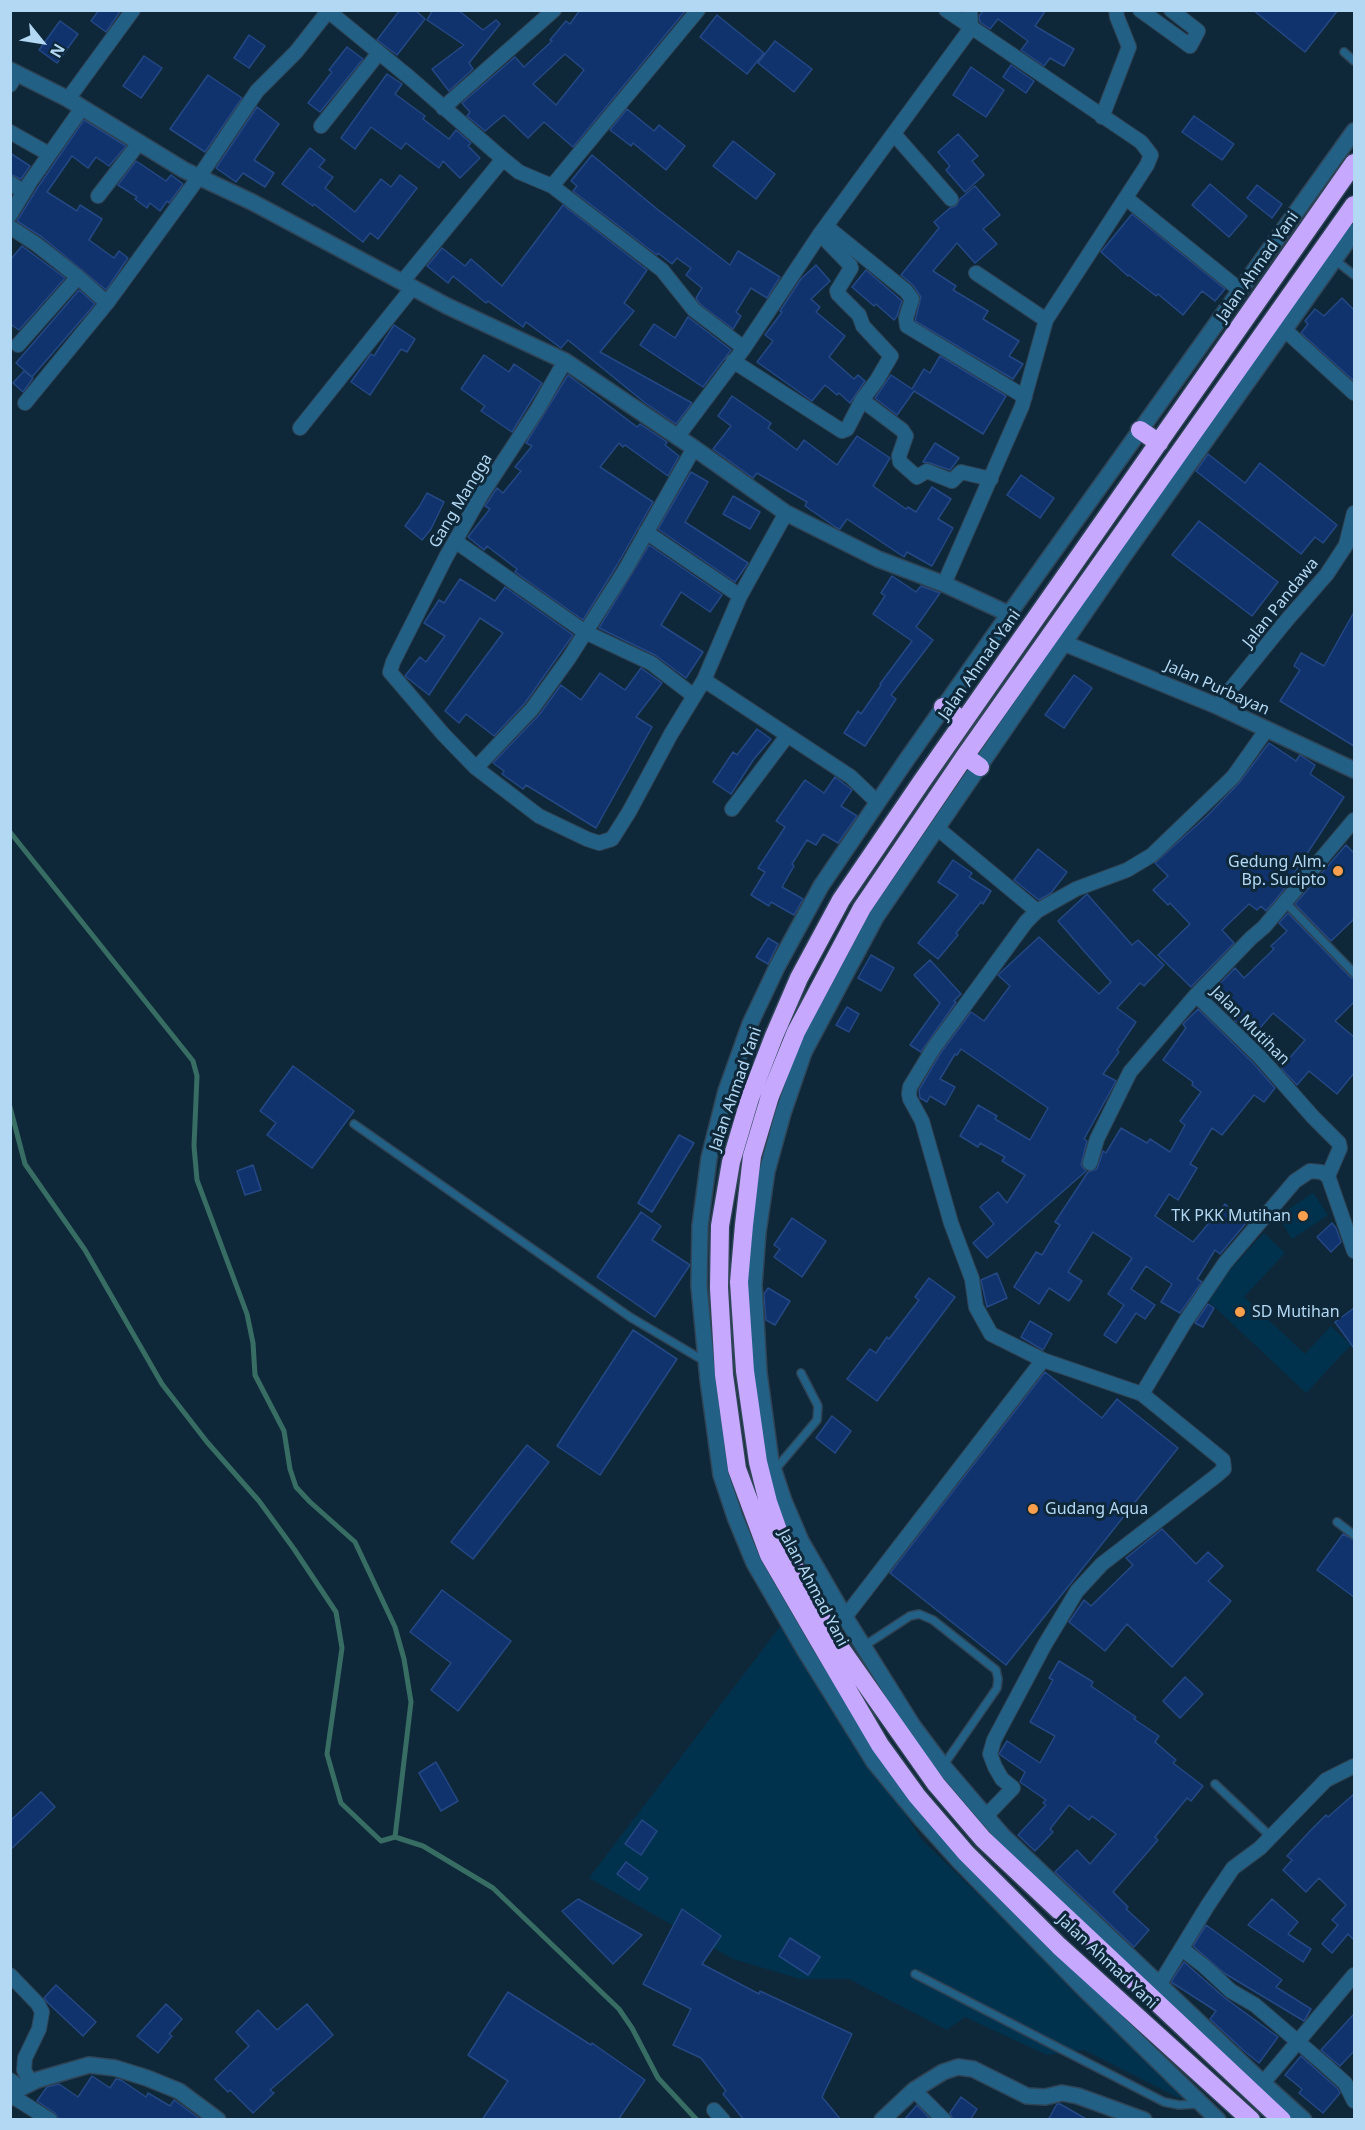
<!DOCTYPE html>
<html>
<head>
<meta charset="utf-8">
<style>
  body { margin:0 }
  #map { position:relative; width:1365px; height:2130px; overflow:hidden; background:#0f2839; font-family:"Noto Sans",sans-serif }
  canvas { display:block }
  .frame { position:absolute; inset:0; border:12px solid #b3d8f3; pointer-events:none }
  .north { position:absolute; left:12px; top:12px; width:60px; height:60px; -webkit-text-stroke:4px #0f2839; paint-order:stroke; rotate:120deg; font-size:16px; font-weight:700; line-height:24px; text-align:center; color:#b3d8f3 }
  .north::after { content:''; display:block; margin:auto; width:21px; height:27px; background:#b3d8f3; clip-path:polygon(50% 0,100% 100%,50% 72%,0 100%) }
</style>
</head>
<body>
<div id="map">
<canvas width="1365" height="2130"></canvas>
<div class="frame"></div>
<div class="north">N</div>
</div>
<script>
const g = document.querySelector('canvas').getContext('2d');
g.lineJoin = 'round';
function paint(path, color) { g.fillStyle = color; g.fill(path, 'evenodd'); }
const poly = rows => new Path2D(rows.map(r => 'M' + r).join(''));
function strokePath(path, color, width, dash) { g.strokeStyle = color; g.lineWidth = width; g.lineCap = dash ? 'butt' : 'round'; g.setLineDash(dash || []); g.stroke(path); }
function label(font, color, halo, rows, align = 'center') {
  g.font = font + ' "Noto Sans",sans-serif'; g.lineWidth = 6; g.setLineDash([]); g.textBaseline = 'middle'; g.strokeStyle = halo; g.fillStyle = color; for (const [text, x, y, turn = 0] of rows) {
    g.save(); g.translate(x, y); g.rotate((+turn || 0) * Math.PI / 180); g.textAlign = isNaN(turn) ? turn : align; if (halo) g.strokeText(text, 0, 0); g.fillText(text, 0, 0); g.restore();
  }
}
paint(poly([
  [1313,1193,1328,1215,1292,1239,1278,1216],
  [1264,1233,1285,1253,1244,1297,1305,1354,1331,1326,1351,1345,1306,1393,1204,1297],
  [782,1624,922,1840,1193,2101,1177,2097,1084,2050,1047,2055,965,2017,947,2030,849,1979,800,1979,733,1959,589,1878]
]), '#00324e');
strokePath(poly([
  [10,832,193,1061,197,1076,194,1146,197,1180,247,1314,253,1343,255,1375,284,1431,290,1469,296,1487,310,1502,355,1542,395,1627,404,1659,411,1702,395,1837],
  [10,1107,25,1164,85,1250,162,1384,207,1442,259,1501,294,1549,336,1612,342,1648,327,1754,341,1803,381,1841,395,1837,423,1846,493,1888,619,2009,632,2028,658,2078,697,2120]
]), '#376d63', 5);
const building = poly([
  [99,10,121,10,106,32,91,21,99,10],
  [400,10,415,10,425,19,397,55,377,40,400,10],
  [433,10,458,10,483,30,496,20,500,24,469,63,473,69,449,91,432,69,464,45,427,20,433,10],
  [580,10,686,10,573,147,544,122,528,138,504,115,485,131,467,116,470,112,462,103,515,57,524,67,552,41,550,40,566,21,570,24,580,10],
  [565,54,584,70,556,105,533,84,565,54],
  [984,10,1046,10,1035,26,1074,49,1064,66,1050,58,1044,66,1021,50,1028,41,998,19,990,29,980,22,979,16,984,10],
  [1253,10,1338,10,1305,52,1253,10],
  [717,15,764,53,747,74,700,37,717,15],
  [60,21,78,34,57,63,39,50,60,21],
  [249,35,265,46,249,68,234,58,249,35],
  [775,41,812,69,794,92,758,63,775,41],
  [347,47,363,59,320,112,308,103,332,72,329,70,347,47],
  [144,56,162,68,141,98,123,86,144,56],
  [1011,65,1034,81,1026,93,1003,77,1011,65],
  [971,67,1004,90,986,117,953,95,971,67],
  [387,74,402,84,395,94,425,116,423,119,449,139,456,130,471,143,468,146,480,158,460,178,443,161,439,168,406,143,401,149,371,127,355,149,341,138,387,74],
  [208,75,242,98,205,152,170,129,208,75],
  [257,107,279,124,254,160,274,173,265,187,243,173,236,182,216,168,257,107],
  [627,109,654,131,659,125,685,146,666,170,633,143,631,146,610,130,627,109],
  [1194,116,1234,144,1222,160,1182,132,1194,116],
  [84,120,126,146,109,166,96,157,88,168,72,156,47,192,77,211,80,205,102,219,89,240,114,258,119,251,128,258,106,290,42,237,17,221,38,187,84,120],
  [958,134,978,156,972,161,984,175,965,192,946,170,950,166,938,152,958,134],
  [733,141,775,174,756,199,713,166,733,141],
  [310,148,325,160,319,167,333,177,325,188,355,212,381,179,391,187,400,175,417,188,378,239,370,233,363,242,314,204,313,206,282,184,310,148],
  [10,153,30,166,21,179,10,174,10,153],
  [592,155,657,209,730,265,738,251,780,277,767,298,751,288,736,312,741,316,733,329,700,304,696,298,702,288,686,275,691,268,677,258,672,264,658,253,657,255,573,191,577,186,571,181,592,155],
  [136,161,166,181,171,175,183,184,169,203,167,201,160,211,150,203,147,208,135,199,137,197,118,185,136,161],
  [1210,184,1247,216,1229,237,1192,205,1210,184],
  [1257,185,1282,204,1272,218,1247,198,1257,185],
  [975,186,1000,215,983,229,997,244,975,263,957,243,933,271,956,286,953,290,988,311,983,319,1019,341,1009,356,1023,364,1013,379,915,321,921,297,913,285,901,275,939,228,934,222,950,208,956,206,960,199,975,186],
  [563,205,647,270,624,303,634,311,600,352,692,403,676,424,644,402,568,340,561,348,526,322,523,327,488,301,486,303,453,276,448,283,427,266,442,248,465,266,471,259,502,286,563,205],
  [1132,214,1225,289,1215,301,1202,291,1183,315,1158,294,1156,296,1129,275,1128,276,1101,252,1132,214],
  [22,246,65,278,19,330,10,324,10,260,22,246],
  [816,265,830,281,811,299,820,307,816,312,845,336,829,357,854,379,858,375,865,381,850,403,839,393,837,395,825,385,812,401,757,362,773,341,765,335,782,312,780,311,801,279,816,265],
  [866,270,902,301,897,316,894,320,876,304,874,306,852,287,866,270],
  [79,290,95,304,32,377,16,363,79,290],
  [1342,298,1354,310,1354,381,1301,333,1308,324,1305,321,1315,309,1324,316,1342,298],
  [688,317,731,350,703,387,640,345,654,324,675,338,688,317],
  [394,325,415,339,407,352,401,349,370,395,351,382,371,354,374,356,394,325],
  [484,355,509,372,514,364,542,383,512,432,481,411,485,406,461,389,484,355],
  [940,356,1006,396,983,434,914,391,897,415,875,398,891,375,912,389,924,369,930,373,940,356],
  [24,371,33,378,23,392,13,383,24,371],
  [568,375,637,427,640,424,667,442,665,445,679,456,668,476,625,445,623,447,619,443,600,467,653,502,617,565,583,620,515,572,517,569,487,546,484,550,468,537,490,509,485,506,497,488,503,493,521,471,515,467,532,446,526,443,568,375],
  [732,396,771,423,768,428,797,450,804,440,837,465,857,436,890,458,873,486,906,509,908,507,916,512,932,487,951,499,938,519,953,528,932,566,907,552,904,557,847,519,840,529,837,528,805,506,807,502,757,473,753,478,713,449,731,426,718,416,732,396],
  [935,443,959,458,950,470,930,463,923,462,935,443],
  [1208,454,1245,483,1260,463,1337,525,1323,543,1315,537,1301,554,1196,471,1208,454],
  [691,472,708,482,685,522,748,563,735,582,658,529,691,472],
  [1021,475,1054,498,1040,518,1007,495,1021,475],
  [427,493,444,502,431,529,422,540,405,526,419,507,427,493],
  [733,496,760,512,750,529,723,514,733,496],
  [1199,521,1278,582,1252,616,1172,555,1199,521],
  [649,545,722,595,710,612,681,592,661,625,703,652,686,678,655,655,599,628,649,545],
  [892,576,916,592,921,586,940,593,916,627,933,640,891,695,896,699,865,746,844,733,858,711,861,714,881,685,880,684,912,641,873,614,885,596,881,593,892,576],
  [460,579,495,601,505,587,573,635,525,703,494,736,466,714,459,723,445,711,503,633,480,618,429,695,405,676,420,657,426,662,445,636,424,623,439,600,444,603,460,579],
  [1354,612,1354,746,1280,701,1300,670,1294,666,1301,653,1324,666,1354,612],
  [641,668,662,683,636,717,652,727,596,828,526,785,523,789,502,774,504,771,493,763,539,715,561,685,581,700,600,673,625,690,641,668],
  [1074,675,1092,688,1064,728,1045,715,1074,675],
  [757,729,771,739,754,759,731,794,713,782,733,752,737,755,757,729],
  [1269,743,1296,761,1300,755,1315,765,1310,774,1344,797,1282,892,1266,911,1261,906,1257,910,1249,904,1222,930,1234,943,1191,987,1158,955,1190,924,1170,903,1168,905,1153,890,1168,876,1155,863,1207,816,1239,783,1269,743],
  [835,777,852,790,841,806,857,816,838,843,823,834,816,845,807,840,792,864,794,866,782,887,803,899,794,915,771,902,769,906,751,895,765,872,758,868,785,827,776,821,805,780,824,793,835,777],
  [1346,845,1354,853,1354,919,1331,941,1295,904,1346,845],
  [1038,849,1067,872,1051,893,1039,900,1014,880,1038,849],
  [953,860,972,873,969,877,991,891,983,904,981,902,956,933,958,935,938,959,918,943,958,895,938,882,953,860],
  [1087,894,1132,945,1138,940,1164,965,1144,986,1140,983,1117,1008,1136,1022,1117,1050,1119,1052,1103,1074,1116,1081,1084,1139,1087,1141,1081,1165,1086,1171,987,1258,973,1243,994,1224,980,1207,998,1192,1007,1203,1025,1175,1002,1161,1005,1157,980,1143,978,1147,960,1136,978,1105,997,1116,995,1119,1030,1140,1048,1108,961,1049,957,1055,955,1054,940,1079,955,1087,945,1105,930,1096,927,1102,920,1098,919,1090,940,1054,971,1012,984,1021,1010,986,998,975,1039,937,1099,994,1111,982,1058,921,1087,894],
  [1288,913,1350,977,1354,979,1354,1002,1335,1021,1354,1037,1354,1073,1337,1094,1309,1071,1297,1085,1281,1068,1305,1040,1273,1013,1252,1037,1209,995,1235,968,1244,978,1274,949,1271,946,1287,931,1279,923,1288,913],
  [768,938,778,944,768,964,756,957,768,938],
  [871,955,894,968,881,991,858,978,871,955],
  [930,960,961,994,954,1001,956,1002,921,1052,910,1045,940,1003,914,975,930,960],
  [847,1007,859,1014,849,1032,836,1025,847,1007],
  [1198,1009,1253,1063,1275,1088,1264,1102,1254,1095,1222,1135,1212,1128,1190,1164,1197,1168,1178,1200,1169,1194,1155,1216,1193,1242,1225,1204,1246,1223,1220,1254,1215,1250,1197,1279,1202,1282,1180,1313,1161,1302,1172,1284,1146,1266,1131,1289,1155,1305,1145,1319,1136,1313,1116,1343,1104,1335,1124,1305,1108,1294,1132,1258,1093,1232,1068,1272,1082,1281,1069,1301,1049,1288,1039,1304,1014,1287,1036,1252,1042,1255,1060,1225,1055,1222,1088,1172,1097,1169,1103,1151,1106,1153,1121,1128,1147,1143,1150,1139,1170,1152,1185,1125,1180,1121,1201,1092,1192,1085,1193,1082,1163,1060,1186,1028,1183,1024,1198,1009],
  [293,1066,354,1111,312,1168,267,1135,276,1123,260,1111,293,1066],
  [679,1135,694,1143,652,1212,638,1203,679,1135],
  [253,1165,261,1190,245,1195,237,1171,253,1165],
  [641,1212,661,1226,652,1240,690,1265,655,1317,597,1277,641,1212],
  [792,1218,826,1241,802,1277,774,1257,780,1249,774,1245,792,1218],
  [1332,1223,1336,1228,1341,1242,1331,1252,1317,1237,1332,1223],
  [997,1273,1007,1298,987,1307,981,1280,997,1273],
  [929,1278,955,1297,877,1401,847,1379,870,1349,876,1353,887,1337,889,1339,919,1300,915,1297,929,1278],
  [768,1288,790,1301,775,1325,766,1320,764,1294,768,1288],
  [1208,1304,1214,1308,1203,1327,1195,1323,1208,1304],
  [1354,1308,1354,1348,1335,1322,1354,1308],
  [1030,1321,1052,1334,1043,1350,1021,1337,1030,1321],
  [633,1330,677,1359,600,1475,557,1446,633,1330],
  [1045,1372,1102,1418,1117,1399,1178,1448,1006,1665,890,1573,1045,1372],
  [832,1416,851,1431,835,1453,816,1438,832,1416],
  [527,1445,549,1462,473,1559,451,1542,527,1445],
  [1162,1529,1196,1564,1208,1552,1223,1566,1208,1581,1231,1601,1172,1667,1127,1624,1105,1651,1069,1622,1084,1600,1091,1606,1133,1565,1126,1558,1162,1529],
  [1343,1534,1354,1540,1354,1597,1317,1570,1343,1534],
  [442,1590,511,1641,458,1711,431,1690,451,1663,410,1632,442,1590],
  [1059,1661,1093,1682,1091,1686,1136,1717,1134,1719,1159,1736,1155,1742,1176,1760,1173,1763,1203,1786,1191,1801,1187,1798,1155,1837,1158,1840,1113,1892,1128,1907,1126,1909,1149,1930,1134,1947,1055,1872,1077,1850,1090,1864,1116,1834,1092,1816,1089,1820,1069,1805,1050,1829,1053,1832,1035,1851,1018,1835,1046,1805,1043,1803,1046,1800,1020,1782,1025,1772,999,1754,1007,1741,1040,1763,1055,1736,1030,1722,1053,1680,1049,1678,1059,1661],
  [1185,1677,1203,1694,1180,1718,1163,1701,1185,1677],
  [436,1762,458,1801,441,1811,419,1773,436,1762],
  [41,1792,55,1807,10,1850,10,1821,41,1792],
  [1354,1794,1354,1940,1348,1934,1332,1953,1322,1944,1338,1925,1332,1920,1346,1905,1319,1878,1306,1892,1283,1870,1292,1860,1287,1856,1311,1830,1326,1815,1328,1817,1354,1794],
  [642,1820,657,1831,641,1855,625,1844,642,1820],
  [626,1862,648,1878,639,1890,617,1874,626,1862],
  [578,1899,642,1935,613,1964,562,1911,578,1899],
  [1272,1899,1298,1922,1288,1934,1311,1949,1303,1962,1248,1925,1272,1899],
  [682,1909,721,1936,702,1964,759,1994,760,1991,852,2034,822,2097,841,2120,744,2120,723,2094,726,2091,701,2058,673,2045,691,2009,643,1984,682,1909],
  [1206,1925,1282,1980,1276,1987,1311,2009,1304,2021,1224,1973,1193,1946,1206,1925],
  [790,1938,820,1957,808,1975,779,1956,790,1938],
  [1184,1962,1225,1998,1278,2037,1259,2063,1243,2050,1210,2019,1216,2011,1171,1982,1184,1962],
  [56,1985,96,2022,83,2036,48,2003,44,1998,56,1985],
  [508,1992,591,2045,592,2043,645,2080,618,2120,482,2120,508,2081,468,2055,508,1992],
  [166,2004,182,2019,169,2034,172,2036,158,2053,137,2036,166,2004],
  [307,2004,333,2035,270,2090,274,2093,253,2113,230,2090,228,2092,215,2079,249,2046,236,2032,258,2010,277,2030,307,2004],
  [1354,2014,1354,2051,1340,2066,1321,2050,1354,2014],
  [1301,2056,1338,2089,1340,2093,1323,2113,1299,2093,1302,2089,1285,2075,1301,2056],
  [92,2076,110,2088,116,2079,121,2080,146,2097,148,2093,170,2106,174,2100,201,2120,59,2120,55,2113,37,2101,47,2087,59,2084,78,2097,92,2076],
  [961,2097,977,2109,970,2120,953,2120,950,2113,961,2097],
  [1057,2104,1060,2104,1088,2120,1048,2120,1057,2104],
  [917,2105,931,2120,904,2120,917,2105]
]);
paint(building, '#10336d');
strokePath(building, '#244884', 1.5);
const lane = poly([
  [1344,52,1354,61],
  [1335,260,1354,275],
  [1286,903,1354,973],
  [354,1124,630,1317,706,1362],
  [774,1471,817,1420,818,1406,801,1373],
  [1337,1522,1354,1535],
  [864,1646,910,1616,919,1614,933,1620,996,1670,998,1679,997,1688,943,1766],
  [1215,1784,1270,1836],
  [915,1974,1164,2102,1179,2105,1199,2104]
]);
const street = poly([
  [327,10,410,78,503,159,519,172,552,186,662,270,694,310,744,348],
  [1140,10,1190,46,1198,31,1171,10],
  [10,85,17,73],
  [68,99,133,10],
  [443,108,554,10],
  [1102,117,1129,47,1117,17,1116,10],
  [321,126,378,54],
  [10,132,49,154],
  [894,134,951,199],
  [10,183,24,192],
  [552,186,698,10],
  [98,196,139,143],
  [1126,198,1240,290],
  [10,215,30,182,82,108],
  [10,227,36,244,78,277,18,345],
  [827,227,906,291,912,299,906,318,907,326,1025,397],
  [820,234,850,265,851,268,837,291,838,294,859,315,863,326,891,356,877,380,862,400,902,430,906,436,899,456,900,462,917,477,927,471,952,481,961,472,991,479],
  [976,273,1046,320],
  [78,277,107,303],
  [403,281,503,159],
  [1285,330,1354,393],
  [565,361,537,410,480,497,446,557,393,662,390,672,443,734,476,768,539,816,587,839,599,843,612,839,629,812,671,734,704,680,740,596,786,513],
  [733,361,842,431,847,429,862,400],
  [25,403,107,303,199,177,257,91,296,52,329,10],
  [300,428,413,287],
  [678,436,744,348,820,234,971,28,970,10],
  [646,532,740,596],
  [455,541,585,632,651,663,694,696],
  [944,584,1022,406,1046,320,1147,165,1151,155,1141,142,946,10],
  [704,680,851,777,877,802],
  [1217,706,1286,621,1327,574,1346,545,1354,513],
  [476,768,532,709,569,658,625,570,694,448],
  [732,809,787,736],
  [937,828,1037,911],
  [1196,995,1260,1057,1313,1117,1339,1143,1340,1148,1328,1176,1354,1251],
  [1090,1163,1097,1139,1130,1072,1196,995,1251,938,1264,927,1354,820],
  [1142,1394,1185,1322,1225,1263,1295,1181,1310,1171,1321,1172,1328,1176],
  [845,1617,1043,1360],
  [986,1816,1013,1788,1002,1779,995,1767,990,1754,994,1740,1044,1646,1077,1591,1102,1564,1216,1476,1224,1469,1223,1460,1142,1394,1043,1360,991,1334,976,1307,972,1279,951,1223,922,1121,910,1099,909,1094,910,1087,933,1049,1026,922,1037,911,1076,889,1127,870,1152,855,1233,777,1267,729],
  [1182,1949,1204,1966,1231,1991,1255,2005,1325,2065,1345,2083,1354,2101],
  [10,1975,38,2004,42,2012,39,2029,25,2058,24,2070,31,2083],
  [1159,1985,1208,1905,1233,1868,1260,1848,1326,1780,1354,1766],
  [10,2080,21,2088],
  [1263,2083,1354,1975],
  [914,2090,944,2120],
  [12,2096,50,2120],
  [714,2110,723,2120]
]);
const secondary = poly([
  [10,70,68,99,184,170,252,202,447,306,565,361,694,448,786,513,878,559,944,584,1009,614],
  [1064,643,1217,706,1354,770],
  [10,2098,21,2088,37,2080,89,2065,115,2068,147,2078,179,2091,218,2120],
  [882,2120,914,2090,943,2072,958,2067,973,2069,1027,2096,1045,2097,1062,2093,1078,2096,1144,2120],
  [1218,2120,1084,1989,959,1861,922,1820,874,1762,805,1651,754,1563,735,1517,721,1475,708,1380,699,1286,700,1226,709,1158,726,1091,750,1024,777,967,821,886,905,762,1009,614,1354,131],
  [1304,2120,1263,2083,1003,1836,943,1766,913,1726,845,1617,801,1541,784,1501,771,1462,759,1373,754,1285,758,1232,767,1171,783,1113,804,1052,876,917,1123,557,1354,232]
]);
const highway = poly([
  [1140,430,1159,443],
  [943,707,964,721],
  [965,756,980,767],
  [1251,2120,1059,1946,966,1853,917,1796,880,1745,819,1641,769,1555,737,1469,724,1375,719,1288,720,1226,731,1162,750,1098,774,1036,799,978,841,900,922,781,1354,163],
  [1282,2120,983,1839,936,1784,829,1632,785,1550,768,1502,758,1462,745,1371,739,1282,744,1225,752,1156,770,1096,796,1032,862,908,965,756,1354,205]
]);
strokePath(lane, '#2f4557', 10);
strokePath(street, '#2f4557', 16);
strokePath(secondary, '#2f4557', 18);
strokePath(highway, '#2f4557', 21);
strokePath(lane, '#236086', 7);
strokePath(street, '#236086', 14);
strokePath(secondary, '#236086', 15);
strokePath(highway, '#c6a8fe', 18);
for (const [x, y, r, color] of [
  [1338,871,6,"#fa9f4e"],
  [1303,1216,6,"#fa9f4e"],
  [1240,1312,6,"#fa9f4e"],
  [1033,1509,6,"#fa9f4e"]
]) { const dot = new Path2D(); dot.arc(x, y, r, 0, 2 * Math.PI); g.fillStyle = color; g.fill(dot); strokePath(dot, '#0f2839', 2); }
label('16px', '#b3d8f3', '#0f2839', [
  ["Jalan Ahmad Yani",1258,267,-55],
  ["Gang Mangga",461,501,-59],
  ["Jalan Pandawa",1281,603,-51],
  ["Jalan Ahmad Yani",980,665,-55],
  ["Jalan Purbayan",1217,688,24],
  ["Jalan Mutihan",1250,1026,45],
  ["Jalan Ahmad Yani",736,1089,-71],
  ["Jalan Ahmad Yani",813,1588,62],
  ["Jalan Ahmad Yani",1107,1962,43]
]);
label('16px', '#b3d8f3', '#0f2839', [
  ["Gedung Alm.",1326,862],
  ["Bp. Sucipto",1326,880],
  ["TK PKK Mutihan",1291,1216],
  ["SD Mutihan",1252,1312,"left"],
  ["Gudang Aqua",1045,1509,"left"]
], 'right');
</script>
</body>
</html>
